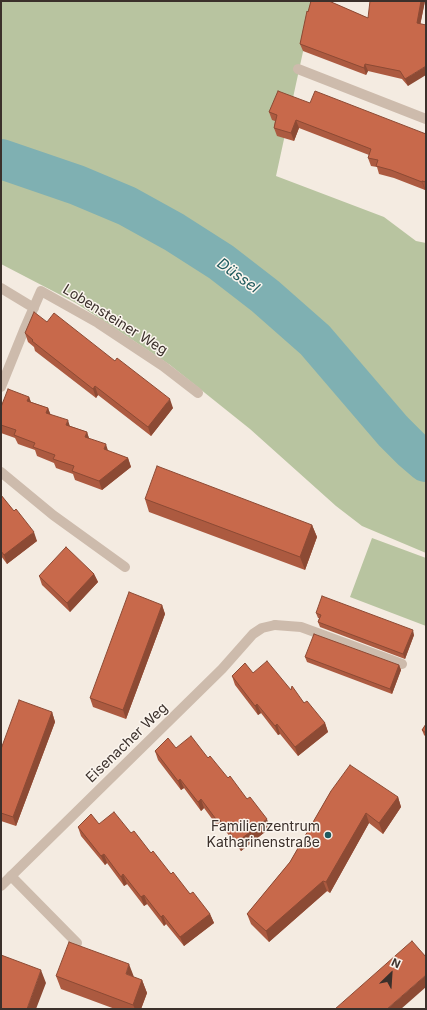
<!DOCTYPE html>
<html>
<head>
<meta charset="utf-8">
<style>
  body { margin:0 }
  #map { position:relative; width:427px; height:1010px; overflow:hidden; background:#f4ebe1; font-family:Inter,sans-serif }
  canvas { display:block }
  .frame { position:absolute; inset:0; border:2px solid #3b302b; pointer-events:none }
  .north { position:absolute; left:371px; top:954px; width:40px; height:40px; -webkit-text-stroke:3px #fbf5ee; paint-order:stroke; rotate:25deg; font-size:11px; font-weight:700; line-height:16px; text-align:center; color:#3b302b }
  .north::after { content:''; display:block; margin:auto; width:14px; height:18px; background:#3b302b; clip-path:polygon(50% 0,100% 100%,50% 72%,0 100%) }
</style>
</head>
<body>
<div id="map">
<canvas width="427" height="1010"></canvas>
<div class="frame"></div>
<div class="north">N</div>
</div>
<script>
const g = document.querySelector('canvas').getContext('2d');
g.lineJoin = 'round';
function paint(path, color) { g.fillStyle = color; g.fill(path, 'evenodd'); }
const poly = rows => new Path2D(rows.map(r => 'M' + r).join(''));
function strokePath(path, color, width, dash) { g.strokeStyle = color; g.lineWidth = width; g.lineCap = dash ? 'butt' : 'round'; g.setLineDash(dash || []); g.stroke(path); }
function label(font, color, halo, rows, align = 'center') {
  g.font = font + ' Inter,sans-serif'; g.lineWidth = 3; g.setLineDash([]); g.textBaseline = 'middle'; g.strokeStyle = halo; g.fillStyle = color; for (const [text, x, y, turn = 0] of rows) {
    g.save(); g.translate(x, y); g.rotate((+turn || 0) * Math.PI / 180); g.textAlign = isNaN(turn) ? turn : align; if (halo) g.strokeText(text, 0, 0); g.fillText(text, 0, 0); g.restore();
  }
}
paint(poly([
  [1,1,314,1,276,176,384,217,416,241,426,243,426,459,415,451,319,341,268,293,176,231,111,196,1,155],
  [1,162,87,192,136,214,201,252,270,305,325,355,410,452,426,465,426,553,362,526,336,506,250,429,170,365,125,335,76,303,1,264],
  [372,538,426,558,426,626,350,597]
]), '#b8c4a0');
strokePath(poly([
  [1,159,77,185,127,206,174,232,221,262,265,296,315,340,393,431,412,450,426,462]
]), '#7fb0b2', 40);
strokePath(poly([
  [1,288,34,308],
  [1,387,24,330,41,291,98,323,163,366,198,393],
  [1,472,53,515,125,567],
  [275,625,301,627,402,664],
  [11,876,77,943]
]), '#cdbbac', 10);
strokePath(poly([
  [298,69,426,119],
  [1,886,222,669,253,634,262,628,275,625]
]), '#cdbbac', 10);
paint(poly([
  [311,1,333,1,333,3,368,18,425,1,408,86,402,79,368,71,366,75,303,51,300,44],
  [310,103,426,134,426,189,425,189,425,190,394,178,379,174,377,167,371,166,368,158,369,155,299,128,294,141,277,136,274,128,275,121,272,120,269,112],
  [47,322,173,408,151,436,98,395,96,398,35,351,34,347,28,342,25,333],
  [29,397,31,402,48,408,50,414,70,426,87,432,89,438,108,451,128,458,131,467,102,490,75,480,73,474,56,468,54,463,37,456,35,450,18,444,15,438,1,433,1,407],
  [1,495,37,541,7,564,1,556],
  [145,499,312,525,317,537,305,570,149,512],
  [94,574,98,582,70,612,42,585,39,576],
  [162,605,165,614,126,719,93,707,90,698],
  [316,613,414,635,405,659,320,627,318,622,319,618,318,618],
  [305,657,399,665,401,670,392,694,307,662],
  [253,673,291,690,325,723,328,732,298,756,280,734,278,735,261,713,258,715,235,685,232,676],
  [52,712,55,722,16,826,1,821,1,749],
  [426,724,426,737,424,735,422,730],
  [176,748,208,758,247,799,270,828,241,851,224,829,221,831,204,808,201,811,184,788,181,790,158,760,155,751],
  [331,791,398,797,401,807,383,834,369,823,330,893,327,891,269,942,251,924,247,914,290,862],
  [99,824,131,833,210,914,214,923,184,946,166,924,164,926,147,904,144,906,127,884,124,886,107,863,105,865,81,836,78,827],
  [56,976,142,980,147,993,141,1009,115,1009,61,989]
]), '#ac5a40');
paint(poly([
  [421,1,425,1,419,30,417,23],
  [365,64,368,71,366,75,364,68],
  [426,66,426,75,408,86,405,79],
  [296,120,299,128,294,141,291,133],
  [422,181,425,189,425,190,422,182],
  [95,386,98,395,96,398,93,389],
  [29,397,32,406,27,401],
  [170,399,173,408,151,436,148,427],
  [48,408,52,418,46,413],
  [68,420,71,430,66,425],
  [87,432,90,442,85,437],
  [106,444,109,454,104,449],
  [128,458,131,467,102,490,99,481],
  [312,525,317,537,305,570,300,557],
  [34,532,37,541,7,564,4,555],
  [94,574,98,582,70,612,67,603],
  [162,605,165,614,126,719,123,710],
  [413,630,414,635,405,659,403,654],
  [399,665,401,670,392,694,390,689],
  [257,704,261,713,258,715,255,706],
  [52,712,55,722,16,826,13,817],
  [325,723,328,732,298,756,295,747],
  [277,724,280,734,278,735,275,726],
  [180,779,184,788,181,790,178,781],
  [398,797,401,807,383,834,379,823],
  [201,799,204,808,201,811,198,802],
  [366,813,369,823,330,893,326,882],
  [267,819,270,828,241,851,237,842],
  [220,820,224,829,221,831,218,822],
  [104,854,107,863,105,865,101,856],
  [123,874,127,884,124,886,121,877],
  [323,881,327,891,269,942,266,931],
  [144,895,147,904,144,906,141,897],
  [210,914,214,923,184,946,180,937],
  [163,915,166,924,164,926,161,917],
  [129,964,134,977,126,974],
  [41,970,46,983,36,1009,27,1009],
  [426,975,426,987,401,1009,387,1009],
  [142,980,147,993,141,1009,135,1009,133,1005]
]), '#8c4a34');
const building = poly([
  [311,1,329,1,368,18,370,1,421,1,417,23,426,25,426,66,405,79,400,71,365,64,364,68,300,44,307,11,308,12,311,1],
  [278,91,310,103,315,91,426,134,426,182,422,181,422,182,391,170,376,166,378,160,368,158,371,149,296,120,291,133,274,128,277,115,269,112,278,91],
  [34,312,47,322,54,313,115,361,117,358,170,399,148,427,95,386,93,389,32,341,33,340,25,333,34,312],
  [8,389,29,397,27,401,48,408,46,413,68,420,66,425,87,432,85,437,106,444,104,449,128,458,99,481,72,471,74,466,53,459,55,455,33,447,35,443,14,435,16,430,1,425,1,407,8,389],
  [157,466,312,525,300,557,145,499,157,466],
  [1,495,14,511,16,509,34,532,4,555,1,551,1,495],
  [66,547,94,574,67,603,39,576,66,547],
  [129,592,162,605,123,710,90,698,129,592],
  [322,596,413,630,403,654,318,622,321,615,316,613,322,596],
  [314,634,399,665,390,689,305,657,314,634],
  [267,661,291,690,292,686,304,703,307,701,325,723,295,747,277,724,275,726,257,704,255,706,232,676,245,663,253,673,267,661],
  [19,700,52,712,13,817,1,813,1,749,19,700],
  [426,724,426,733,422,730,426,724],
  [191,736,208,758,210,756,228,778,230,776,247,799,250,797,267,819,237,842,220,820,218,822,201,799,198,802,180,779,178,781,155,751,168,738,176,748,191,736],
  [350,765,398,797,379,823,366,813,326,882,323,881,266,931,247,914,290,862,331,791,350,765],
  [114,812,131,833,134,831,151,853,153,851,171,874,173,872,190,894,193,892,210,914,180,937,163,915,161,917,144,895,141,897,123,874,121,877,104,854,101,856,78,827,91,814,99,824,114,812],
  [412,941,426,957,426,975,387,1009,335,1009,412,941],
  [69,942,129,964,126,974,142,980,133,1005,56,976,69,942],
  [1,955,41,970,27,1009,1,1009,1,955]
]);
paint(building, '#c8694b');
strokePath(building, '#8c4a34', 1);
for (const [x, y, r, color] of [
  [328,835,4,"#1f5a5e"]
]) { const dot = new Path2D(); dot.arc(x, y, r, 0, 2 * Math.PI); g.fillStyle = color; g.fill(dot); strokePath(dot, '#fbf5ee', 1.5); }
label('14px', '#3b302b', '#fbf5ee', [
  ["Lobensteiner Weg",115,320,32],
  ["Eisenacher Weg",127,743,-44]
]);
label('14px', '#3b302b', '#fbf5ee', [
  ["Familienzentrum",320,827],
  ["Katharinenstraße",320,843]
], 'right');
label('italic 15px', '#1f5a5e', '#fbf5ee', [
  ["Düssel",238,276,36]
]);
</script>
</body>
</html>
